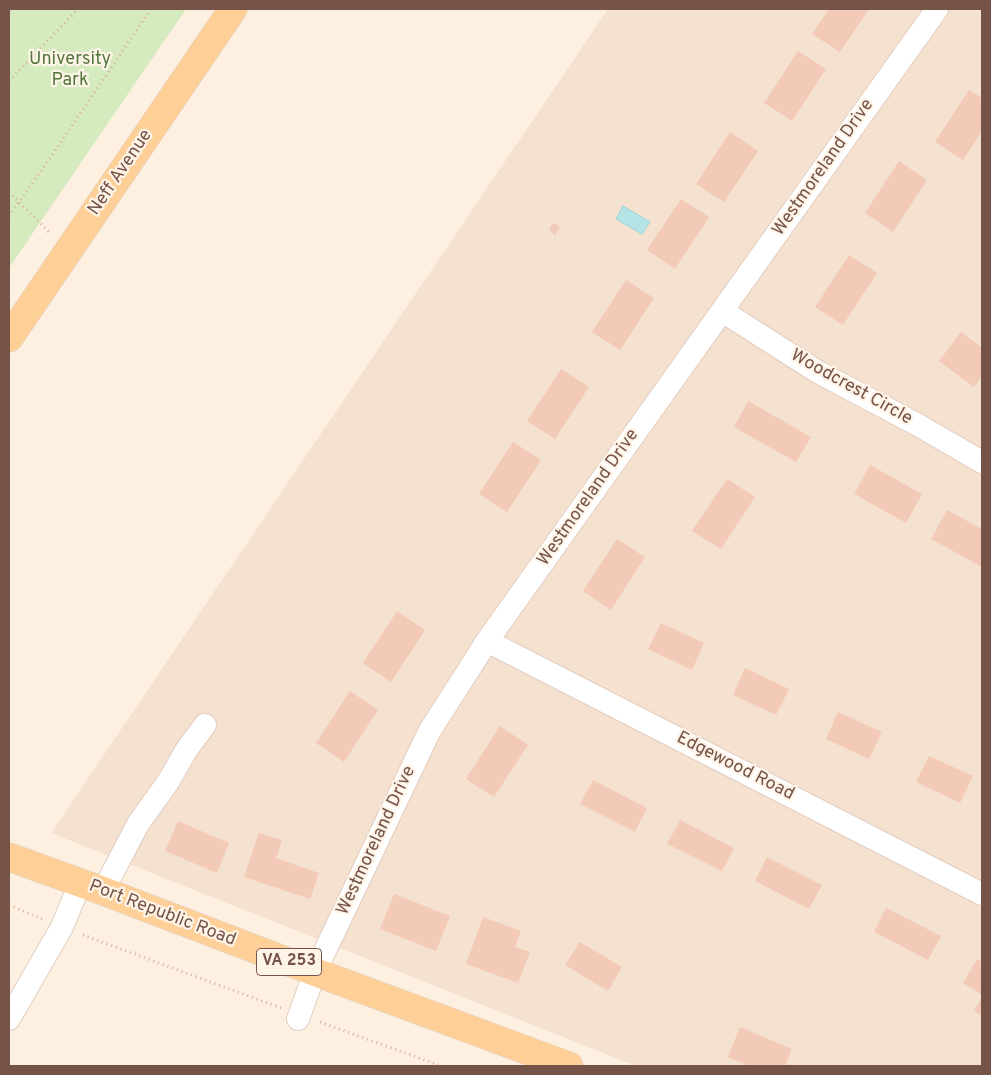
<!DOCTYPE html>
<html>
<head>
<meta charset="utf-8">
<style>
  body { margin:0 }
  #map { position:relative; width:991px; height:1075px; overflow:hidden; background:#fdf0e1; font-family:Overpass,sans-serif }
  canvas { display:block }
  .frame { position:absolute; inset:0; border:10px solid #755347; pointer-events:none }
</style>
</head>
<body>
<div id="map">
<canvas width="991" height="1075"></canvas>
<div class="frame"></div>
</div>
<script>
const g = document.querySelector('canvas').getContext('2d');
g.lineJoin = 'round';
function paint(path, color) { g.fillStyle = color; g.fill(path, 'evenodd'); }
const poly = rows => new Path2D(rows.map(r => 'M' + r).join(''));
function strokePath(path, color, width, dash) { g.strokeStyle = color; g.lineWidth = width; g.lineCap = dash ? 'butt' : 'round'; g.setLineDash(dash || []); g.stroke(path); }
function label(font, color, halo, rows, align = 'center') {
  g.font = font + ' Overpass,sans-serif'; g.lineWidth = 4.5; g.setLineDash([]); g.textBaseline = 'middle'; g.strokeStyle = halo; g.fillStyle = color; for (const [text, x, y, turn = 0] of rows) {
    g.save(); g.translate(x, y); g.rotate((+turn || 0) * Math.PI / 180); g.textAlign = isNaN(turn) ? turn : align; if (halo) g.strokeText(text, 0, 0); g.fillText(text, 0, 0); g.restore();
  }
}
paint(poly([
  [608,9,982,9,982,1066,636,1066,51,833]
]), '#f5e1cf');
paint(poly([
  [9,9,186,9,9,268]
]), '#d5ebbf');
const water = poly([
  [623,206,650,222,642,234,616,219,623,206]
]);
paint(water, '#b5e4e7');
strokePath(water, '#9bd5d9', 1);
paint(poly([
  [829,9,869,9,840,52,812,34],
  [798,51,826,69,792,121,764,103],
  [969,90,982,98,982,131,963,160,935,142],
  [730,132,758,151,724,202,696,184],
  [899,161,927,180,893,232,865,213],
  [681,199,709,217,675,269,647,250],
  [553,223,560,227,555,235,549,230],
  [849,255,877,273,843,325,815,307],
  [626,280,654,298,620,350,592,332],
  [961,332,982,348,982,376,974,387,939,361],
  [561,369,589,387,555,439,527,421],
  [748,401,811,437,796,462,734,427],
  [513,442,541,460,507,512,479,494],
  [870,465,922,494,906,523,854,494],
  [727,479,755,497,721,549,692,531],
  [947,510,982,529,982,567,931,539],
  [617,539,645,557,611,610,583,591],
  [397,611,425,630,391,682,363,663],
  [661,623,704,643,692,670,648,649],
  [745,668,789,689,776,715,733,695],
  [350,691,378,710,344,762,316,743],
  [838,712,882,732,869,759,826,739],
  [500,726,528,745,494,797,466,779],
  [929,756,973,776,960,803,916,782],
  [593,780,647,808,635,832,580,804],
  [680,820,734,848,722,871,667,844],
  [178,821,229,843,217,873,165,851],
  [259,833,282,840,276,858,319,873,310,899,244,877],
  [767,857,822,885,809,909,755,881],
  [394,894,450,916,436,951,380,929],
  [886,908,941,936,928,960,874,932],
  [483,917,521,931,515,947,530,952,518,983,466,964],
  [580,942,622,967,608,991,565,965],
  [977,959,982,962,982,995,963,983],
  [982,997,982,1016,974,1011],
  [740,1027,792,1049,785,1066,749,1066,728,1057]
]), '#f3cab8');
const minor = poly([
  [722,311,818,372,918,425,982,462],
  [487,641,982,894],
  [103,891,138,824,168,782,187,749,205,725],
  [9,1019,62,927,80,883],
  [298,1019,315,972,429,732,487,641,937,9]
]);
const major = poly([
  [9,338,233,9],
  [9,857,103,891,315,972,569,1066]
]);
strokePath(minor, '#e3cdc0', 24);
strokePath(major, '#dbd2cf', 29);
strokePath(poly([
  [9,81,78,9],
  [9,192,51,234],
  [9,216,48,161,151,9],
  [9,905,42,919],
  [83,935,281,1008],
  [320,1022,441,1066]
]), '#d8ad9b', 3, [1, 4]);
strokePath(minor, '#fff', 22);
strokePath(major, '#fecf97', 28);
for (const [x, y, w] of [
  [289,962,65]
]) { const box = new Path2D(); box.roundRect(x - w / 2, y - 13.5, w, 27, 4); g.fillStyle = '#fff4e8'; g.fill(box); strokePath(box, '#755347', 1); }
label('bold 16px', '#755347', null, [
  ["VA 253",289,962]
]);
label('18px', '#52763c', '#fff4e8', [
  ["University",70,60],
  ["Park",70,81]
]);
label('18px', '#755347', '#fff4e8', [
  ["Westmoreland Drive",824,168,-55],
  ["Neff Avenue",121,173,-56],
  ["Woodcrest Circle",851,388,29],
  ["Westmoreland Drive",589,498,-55],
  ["Edgewood Road",735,767,27],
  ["Westmoreland Drive",377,841,-65],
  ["Port Republic Road",162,914,21]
]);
</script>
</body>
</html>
